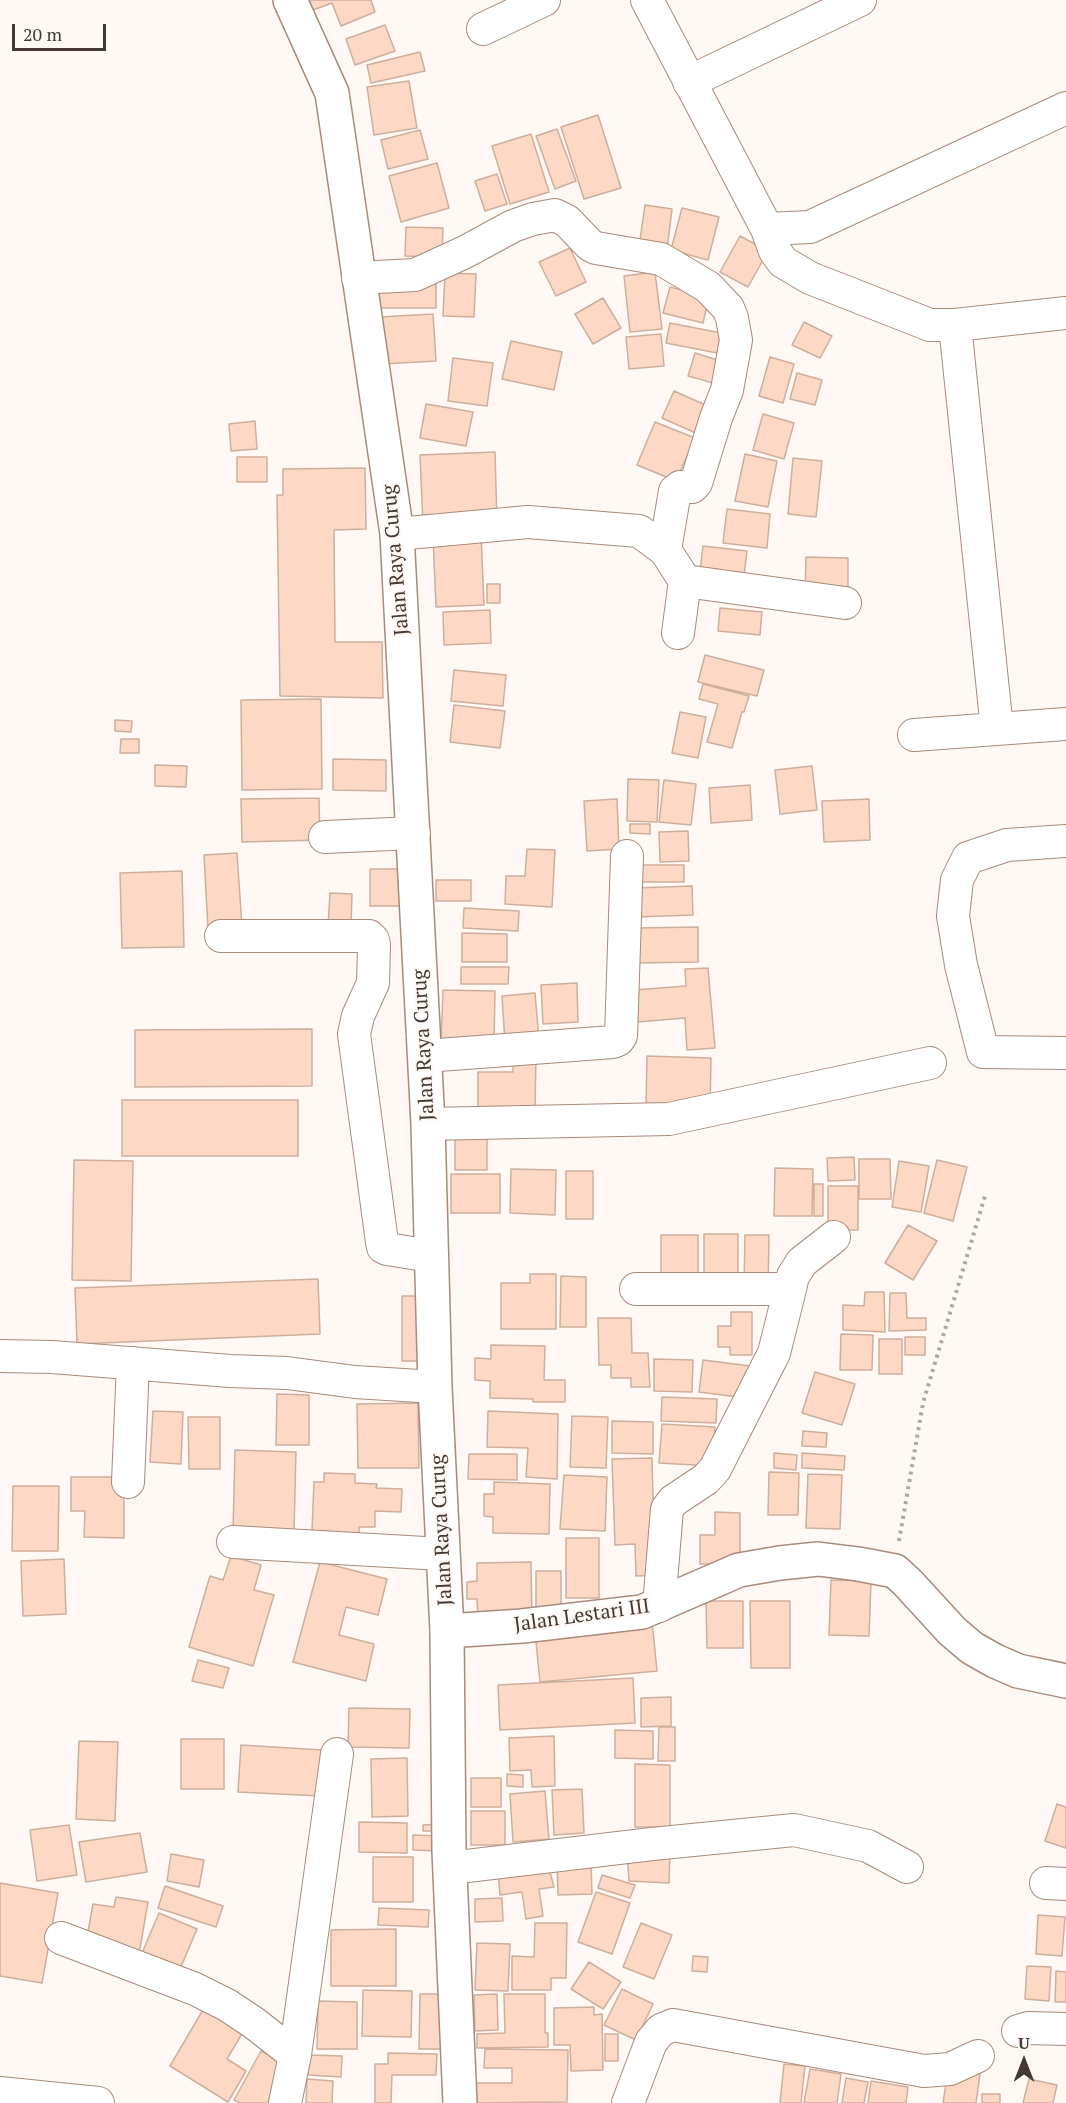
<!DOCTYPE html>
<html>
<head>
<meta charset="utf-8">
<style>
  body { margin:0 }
  #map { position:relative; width:1066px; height:2103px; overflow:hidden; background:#fff8f4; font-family:"PT Serif",serif }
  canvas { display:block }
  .north { position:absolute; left:994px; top:2031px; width:60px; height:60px; -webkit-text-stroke:4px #fff8f4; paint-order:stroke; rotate:0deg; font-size:16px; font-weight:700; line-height:24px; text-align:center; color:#453832 }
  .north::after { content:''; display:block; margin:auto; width:21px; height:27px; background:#453832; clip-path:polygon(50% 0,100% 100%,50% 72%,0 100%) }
  .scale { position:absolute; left:12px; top:24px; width:94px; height:27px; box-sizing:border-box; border:3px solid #453832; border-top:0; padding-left:8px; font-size:18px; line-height:21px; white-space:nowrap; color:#453832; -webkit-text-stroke:4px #fff8f4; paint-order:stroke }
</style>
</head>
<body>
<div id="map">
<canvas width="1066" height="2103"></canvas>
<div class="north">U</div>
<div class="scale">20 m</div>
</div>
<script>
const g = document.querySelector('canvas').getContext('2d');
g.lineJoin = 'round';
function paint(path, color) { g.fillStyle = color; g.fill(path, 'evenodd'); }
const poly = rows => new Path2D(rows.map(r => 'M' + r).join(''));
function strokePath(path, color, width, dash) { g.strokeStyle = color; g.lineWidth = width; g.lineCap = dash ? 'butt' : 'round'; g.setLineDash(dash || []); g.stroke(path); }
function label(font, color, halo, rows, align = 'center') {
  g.font = font + ' "PT Serif",serif'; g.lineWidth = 4.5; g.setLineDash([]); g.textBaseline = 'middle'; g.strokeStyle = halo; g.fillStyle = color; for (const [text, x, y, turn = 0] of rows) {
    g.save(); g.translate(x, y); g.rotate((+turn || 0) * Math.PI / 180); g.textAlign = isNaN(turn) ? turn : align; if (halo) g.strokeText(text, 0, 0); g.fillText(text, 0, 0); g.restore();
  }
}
const building = poly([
  [309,0,371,0,375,12,341,26,332,3,313,10,309,0],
  [385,25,395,51,355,65,346,39,385,25],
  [420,52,425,71,371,83,367,65,420,52],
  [409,81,417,128,374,135,367,87,409,81],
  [598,115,621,188,584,199,561,127,598,115],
  [557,129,576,181,555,189,536,136,557,129],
  [420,130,428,159,388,169,381,140,420,130],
  [531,134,549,192,510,204,492,146,531,134],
  [437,163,449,208,401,222,389,176,437,163],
  [497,174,507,204,485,211,475,181,497,174],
  [645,205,672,209,667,250,639,247,645,205],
  [682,208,719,217,708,260,671,250,682,208],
  [406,227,443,228,442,257,405,256,406,227],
  [740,236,768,251,748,287,720,272,740,236],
  [570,248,586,282,556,296,539,262,570,248],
  [655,272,662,329,630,332,624,276,655,272],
  [445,273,476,274,474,317,443,316,445,273],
  [370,281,436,281,436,308,370,308,370,281],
  [670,287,709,297,703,323,663,313,670,287],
  [603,298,621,328,593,344,575,314,603,298],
  [433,314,436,361,383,364,380,317,433,314],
  [804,322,832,336,820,358,792,345,804,322],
  [670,323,721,333,717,353,666,343,670,323],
  [661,334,664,366,629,369,626,337,661,334],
  [511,341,562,352,554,390,502,379,511,341],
  [695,353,724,362,717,384,688,376,695,353],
  [770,357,794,364,783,403,759,396,770,357],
  [453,358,493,363,487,406,448,401,453,358],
  [797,373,822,380,815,405,790,399,797,373],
  [674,391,710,407,698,434,662,418,674,391],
  [426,404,473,412,466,446,420,438,426,404],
  [763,414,794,423,784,459,753,450,763,414],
  [255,421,257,449,231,451,229,424,255,421],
  [655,422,695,438,676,481,637,465,655,422],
  [495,452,497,523,423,525,420,455,495,452],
  [745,454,777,461,768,507,735,501,745,454],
  [237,457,267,457,267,482,237,482,237,457],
  [793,458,822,461,816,517,788,514,793,458],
  [365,468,366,529,334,530,335,642,382,642,383,698,280,696,277,495,283,495,283,469,365,468],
  [727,509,770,514,767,548,723,543,727,509],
  [481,534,484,605,436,607,433,536,481,534],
  [703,546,747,551,743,584,699,579,703,546],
  [806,557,848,558,848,595,805,595,806,557],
  [487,584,500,584,500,603,487,603,487,584],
  [720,608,762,612,760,635,718,631,720,608],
  [490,610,491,643,444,645,443,612,490,610],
  [705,655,764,670,757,696,698,682,705,655],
  [454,670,506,675,503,706,451,701,454,670],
  [703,684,749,696,744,712,742,712,732,748,707,742,718,704,699,699,703,684],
  [321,699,322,789,242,790,241,700,321,699],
  [454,705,505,711,500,748,450,742,454,705],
  [680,712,706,717,698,758,672,753,680,712],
  [115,720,132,721,131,732,115,731,115,720],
  [121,739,139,739,139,753,120,753,121,739],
  [333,759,386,760,386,791,333,790,333,759],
  [155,765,187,766,186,787,155,786,155,765],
  [812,766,817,810,780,814,775,770,812,766],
  [628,779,659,780,657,822,627,821,628,779],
  [664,780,696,784,691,825,659,822,664,780],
  [750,785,752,820,711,823,709,788,750,785],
  [319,798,320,840,242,842,241,799,319,798],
  [617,799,619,849,587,851,584,801,617,799],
  [869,799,870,840,824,842,822,801,869,799],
  [630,824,650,824,650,834,630,833,630,824],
  [688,831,689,861,660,862,659,832,688,831],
  [527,849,555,850,552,907,505,904,506,876,525,876,527,849],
  [237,853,242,927,208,929,204,855,237,853],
  [636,865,684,865,684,882,635,882,636,865],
  [370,869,402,869,402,906,370,906,370,869],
  [182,871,184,947,122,948,120,873,182,871],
  [436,880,471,880,471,901,436,901,436,880],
  [692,886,693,915,636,917,635,888,692,886],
  [330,893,352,894,351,927,328,926,330,893],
  [464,908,519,911,518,931,463,928,464,908],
  [698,927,698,962,638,963,637,928,698,927],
  [462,933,507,934,507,962,462,962,462,933],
  [461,967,509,967,508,984,461,984,461,967],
  [708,968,715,1048,687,1050,685,1018,638,1022,635,990,686,986,685,969,708,968],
  [577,983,578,1022,543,1024,541,985,577,983],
  [443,990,495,991,494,1045,441,1043,443,990],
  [535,993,539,1041,505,1043,502,996,535,993],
  [312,1029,312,1086,135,1087,135,1030,312,1029],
  [647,1056,711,1058,710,1109,646,1107,647,1056],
  [513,1057,536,1057,535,1109,478,1108,478,1072,513,1072,513,1057],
  [122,1100,298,1100,298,1156,122,1156,122,1100],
  [455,1134,487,1134,487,1170,455,1170,455,1134],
  [854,1157,855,1180,828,1181,827,1158,854,1157],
  [859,1159,890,1159,891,1199,859,1199,859,1159],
  [74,1160,133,1161,131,1281,72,1280,74,1160],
  [937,1160,967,1167,953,1221,924,1213,937,1160],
  [899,1161,929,1166,921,1212,892,1207,899,1161],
  [775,1168,813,1169,812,1216,774,1216,775,1168],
  [511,1169,556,1170,555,1215,510,1213,511,1169],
  [566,1171,593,1171,593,1219,566,1219,566,1171],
  [451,1174,500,1174,500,1213,451,1213,451,1174],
  [814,1184,823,1184,823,1216,814,1216,814,1184],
  [828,1186,858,1186,858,1230,828,1230,828,1186],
  [908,1225,937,1241,913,1280,885,1263,908,1225],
  [704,1234,738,1234,738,1285,704,1285,704,1234],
  [661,1235,698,1235,698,1285,661,1285,661,1235],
  [745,1235,769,1235,768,1286,744,1286,745,1235],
  [530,1274,556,1274,556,1329,501,1329,501,1283,530,1283,530,1274],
  [561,1276,586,1277,586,1327,560,1327,561,1276],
  [318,1279,320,1334,77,1344,75,1288,318,1279],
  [865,1292,884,1292,885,1332,843,1330,843,1305,864,1306,865,1292],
  [890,1293,906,1293,907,1318,926,1318,926,1330,889,1331,890,1293],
  [402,1296,424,1296,424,1361,402,1361,402,1296],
  [731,1312,752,1312,752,1355,730,1355,730,1347,718,1347,718,1326,731,1326,731,1312],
  [598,1318,631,1318,632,1353,648,1353,650,1387,631,1387,631,1378,611,1378,611,1365,599,1365,598,1318],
  [841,1334,873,1335,872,1370,840,1370,841,1334],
  [905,1337,925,1337,925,1355,905,1355,905,1337],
  [879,1339,902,1339,902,1374,879,1374,879,1339],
  [491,1345,545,1346,544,1380,565,1380,565,1402,533,1402,533,1399,490,1398,490,1381,475,1380,475,1358,491,1359,491,1345],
  [654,1359,693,1360,692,1392,654,1391,654,1359],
  [703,1360,750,1366,746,1398,699,1392,703,1360],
  [815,1372,855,1384,842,1425,802,1413,815,1372],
  [277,1394,309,1395,309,1445,276,1445,277,1394],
  [662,1397,717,1399,716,1423,661,1421,662,1397],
  [418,1403,419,1468,358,1468,357,1404,418,1403],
  [153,1411,183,1412,181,1464,150,1462,153,1411],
  [488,1411,558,1414,557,1479,526,1477,528,1448,487,1447,488,1411],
  [572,1416,608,1417,606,1468,570,1467,572,1416],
  [188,1417,220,1417,220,1469,189,1469,188,1417],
  [612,1421,653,1422,653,1454,612,1453,612,1421],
  [662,1424,715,1427,712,1466,659,1463,662,1424],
  [803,1431,827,1433,826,1447,802,1446,803,1431],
  [235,1450,296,1452,294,1532,233,1530,235,1450],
  [774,1453,797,1455,796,1470,774,1468,774,1453],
  [802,1453,845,1456,844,1470,802,1468,802,1453],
  [469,1454,517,1454,517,1480,468,1479,469,1454],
  [652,1458,654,1535,660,1575,636,1576,635,1544,615,1545,612,1459,652,1458],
  [769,1472,799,1473,798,1515,768,1515,769,1472],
  [324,1473,355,1474,355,1483,377,1484,376,1488,402,1489,401,1512,375,1511,375,1527,359,1527,359,1543,329,1543,329,1531,312,1531,314,1482,324,1482,324,1473],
  [808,1474,842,1475,840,1529,806,1528,808,1474],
  [564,1475,607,1477,605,1531,560,1529,564,1475],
  [71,1477,124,1477,124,1538,84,1537,85,1511,71,1511,71,1477],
  [494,1482,550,1484,549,1534,493,1533,493,1517,484,1516,484,1494,494,1494,494,1482],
  [13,1486,59,1486,58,1551,12,1551,13,1486],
  [715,1512,740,1513,740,1564,700,1564,700,1535,715,1535,715,1512],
  [566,1538,599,1538,599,1598,566,1598,566,1538],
  [231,1556,261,1565,254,1590,274,1595,253,1666,189,1647,210,1576,223,1580,231,1556],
  [64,1559,66,1614,23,1616,21,1561,64,1559],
  [320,1562,387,1579,378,1615,346,1607,339,1635,374,1644,366,1681,293,1662,320,1562],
  [531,1562,532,1618,478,1619,477,1599,467,1599,467,1582,477,1581,477,1563,531,1562],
  [536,1571,561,1571,561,1618,536,1617,536,1571],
  [831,1580,871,1581,869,1636,829,1635,831,1580],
  [706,1601,743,1601,743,1648,707,1648,706,1601],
  [750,1601,790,1601,790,1668,751,1668,750,1601],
  [652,1621,657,1671,540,1682,535,1632,652,1621],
  [198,1660,229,1668,223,1688,192,1681,198,1660],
  [633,1678,635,1723,500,1730,498,1685,633,1678],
  [671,1697,671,1726,641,1727,641,1698,671,1697],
  [349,1708,410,1709,409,1748,348,1747,349,1708],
  [659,1727,675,1727,675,1761,658,1761,659,1727],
  [615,1730,653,1731,653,1759,615,1758,615,1730],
  [554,1736,555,1786,532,1787,531,1770,510,1771,509,1738,554,1736],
  [181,1739,224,1739,224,1789,181,1789,181,1739],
  [79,1741,118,1742,115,1821,76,1819,79,1741],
  [241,1745,322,1750,320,1796,238,1792,241,1745],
  [407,1758,408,1816,372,1817,371,1759,407,1758],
  [635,1764,670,1765,670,1827,635,1827,635,1764],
  [507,1774,523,1775,523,1787,507,1786,507,1774],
  [471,1778,501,1778,501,1807,471,1807,471,1778],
  [582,1789,584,1833,554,1835,552,1790,582,1789],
  [545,1791,549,1839,513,1842,510,1794,545,1791],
  [1057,1804,1066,1807,1066,1848,1045,1841,1057,1804],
  [471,1811,505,1811,505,1845,471,1845,471,1811],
  [359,1822,407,1823,407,1853,359,1852,359,1822],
  [440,1824,440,1831,423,1831,423,1825,440,1824],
  [69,1825,77,1875,37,1881,30,1830,69,1825],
  [140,1833,147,1872,86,1882,79,1842,140,1833],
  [413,1835,439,1836,438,1851,413,1850,413,1835],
  [670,1847,669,1883,629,1881,627,1852,670,1847],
  [171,1854,204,1860,199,1887,167,1881,171,1854],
  [373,1857,413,1857,413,1902,373,1902,373,1857],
  [557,1861,591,1861,592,1894,558,1895,557,1861],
  [548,1865,554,1887,539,1889,543,1916,526,1919,522,1892,500,1895,498,1871,548,1865],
  [602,1875,635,1885,630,1898,598,1888,602,1875],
  [0,1883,58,1893,42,1983,0,1976,0,1883],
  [165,1886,223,1906,216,1927,158,1908,165,1886],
  [596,1892,630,1903,612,1954,578,1942,596,1892],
  [116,1897,148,1902,139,1954,86,1943,93,1904,114,1907,116,1897],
  [502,1898,503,1921,475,1922,475,1899,502,1898],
  [379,1908,429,1910,428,1927,378,1925,379,1908],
  [159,1913,197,1929,180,1969,142,1953,159,1913],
  [1038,1915,1065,1917,1062,1956,1036,1954,1038,1915],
  [535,1923,567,1923,566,1978,551,1978,551,1990,512,1990,512,1956,534,1957,535,1923],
  [641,1923,672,1935,654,1979,623,1967,641,1923],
  [396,1929,396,1986,331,1986,331,1930,396,1929],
  [477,1943,510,1944,508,1991,475,1990,477,1943],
  [693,1956,708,1957,707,1972,692,1971,693,1956],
  [589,1962,621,1982,603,2009,571,1989,589,1962],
  [1027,1966,1051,1967,1049,2001,1025,1999,1027,1966],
  [1056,1971,1066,1972,1066,2002,1055,2002,1056,1971],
  [622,1989,653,2004,636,2040,604,2025,622,1989],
  [363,1990,412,1991,411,2037,362,2036,363,1990],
  [420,1994,442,1994,441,2049,419,2049,420,1994],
  [497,1994,498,2030,475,2031,474,1995,497,1994],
  [504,1994,545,1994,545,2033,548,2033,548,2047,477,2048,477,2034,505,2033,504,1994],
  [318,2001,357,2002,357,2049,317,2049,318,2001],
  [207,2003,246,2027,227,2059,246,2071,228,2102,170,2066,207,2003],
  [594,2007,594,2015,602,2014,603,2070,571,2071,570,2045,554,2045,554,2008,594,2007],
  [605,2034,618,2034,618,2061,605,2061,605,2034],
  [485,2049,568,2050,567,2102,476,2103,476,2083,512,2083,512,2068,484,2068,485,2049],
  [261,2051,289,2065,268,2103,240,2103,234,2100,261,2051],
  [388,2053,437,2054,436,2075,392,2075,391,2103,375,2103,375,2064,388,2064,388,2053],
  [309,2055,342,2056,341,2077,308,2075,309,2055],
  [784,2064,805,2066,801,2103,780,2103,784,2064],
  [810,2069,841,2074,837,2103,804,2103,810,2069],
  [948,2070,980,2074,976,2103,943,2103,948,2070],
  [846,2078,868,2082,864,2103,842,2103,846,2078],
  [307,2079,333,2081,332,2103,306,2103,307,2079],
  [1029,2079,1057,2085,1053,2103,1023,2103,1029,2079],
  [871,2081,908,2087,906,2103,868,2103,871,2081],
  [982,2094,1000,2094,1000,2103,982,2103,982,2094]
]);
paint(building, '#fdd9c5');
strokePath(building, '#ceaf9d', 1.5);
const minor = poly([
  [647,0,767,229,810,227,1066,108],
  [483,29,544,0],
  [689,82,860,0],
  [767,229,775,251,783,262,810,278,930,325,955,325,1066,313],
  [358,278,415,275,465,252,513,226,533,219,555,215,567,221,590,245,596,248,661,259,708,287,728,308,732,318,736,340,727,390,716,418,696,483,692,487,680,487,675,491,665,550],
  [955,325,997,729],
  [397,534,528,522,639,531,665,550,685,581,845,603],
  [678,633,685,581],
  [914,735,1066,724],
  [325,837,414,833],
  [1066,841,1007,845,968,858,957,880,953,916,961,965,983,1052,1066,1053],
  [221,936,369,936,373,940,374,945,373,983,358,1016,354,1034,382,1242,383,1247,387,1249,431,1256],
  [425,1056,613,1042,618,1040,621,1036,627,856],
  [428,1124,669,1119,930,1063],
  [636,1289,790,1289,774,1353,715,1469,706,1479,673,1501,667,1509,659,1606],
  [790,1289,793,1276,802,1262,834,1237],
  [0,1356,52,1357,230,1371,287,1373,355,1382,435,1387],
  [128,1482,133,1363],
  [233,1542,442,1554],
  [450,1868,652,1844,794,1830,868,1846,907,1867],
  [1046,1883,1066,1884],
  [61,1938,195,1989,227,2005,254,2023,295,2055],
  [1018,2031,1028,2028,1066,2029],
  [0,2093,98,2103],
  [285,2103,295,2055,337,1754],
  [628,2103,651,2042,661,2030,673,2025,924,2071,950,2069,978,2056]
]);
const tertiary = poly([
  [447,1631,522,1626,642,1612,739,1570,780,1563,818,1559,858,1564,895,1571,908,1583,952,1631,972,1648,995,1661,1018,1671,1066,1681]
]);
const secondary = poly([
  [290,0,332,93,397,534,428,1124,435,1387,447,1631,449,1851,460,2103]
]);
strokePath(minor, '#a98a7b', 34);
strokePath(tertiary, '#a98a7b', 36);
strokePath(secondary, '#a98a7b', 36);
strokePath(poly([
  [899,1541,923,1403,985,1196]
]), '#b0a7a2', 4, [3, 4.5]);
strokePath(minor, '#fff', 32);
strokePath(tertiary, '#fff', 33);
strokePath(secondary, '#fff', 33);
label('20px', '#453832', '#fff8f4', [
  ["Jalan Raya Curug",396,560,-95],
  ["Jalan Raya Curug",424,1045,-93],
  ["Jalan Raya Curug",442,1530,-93],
  ["Jalan Lestari III",582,1616,-8]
]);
</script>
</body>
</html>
